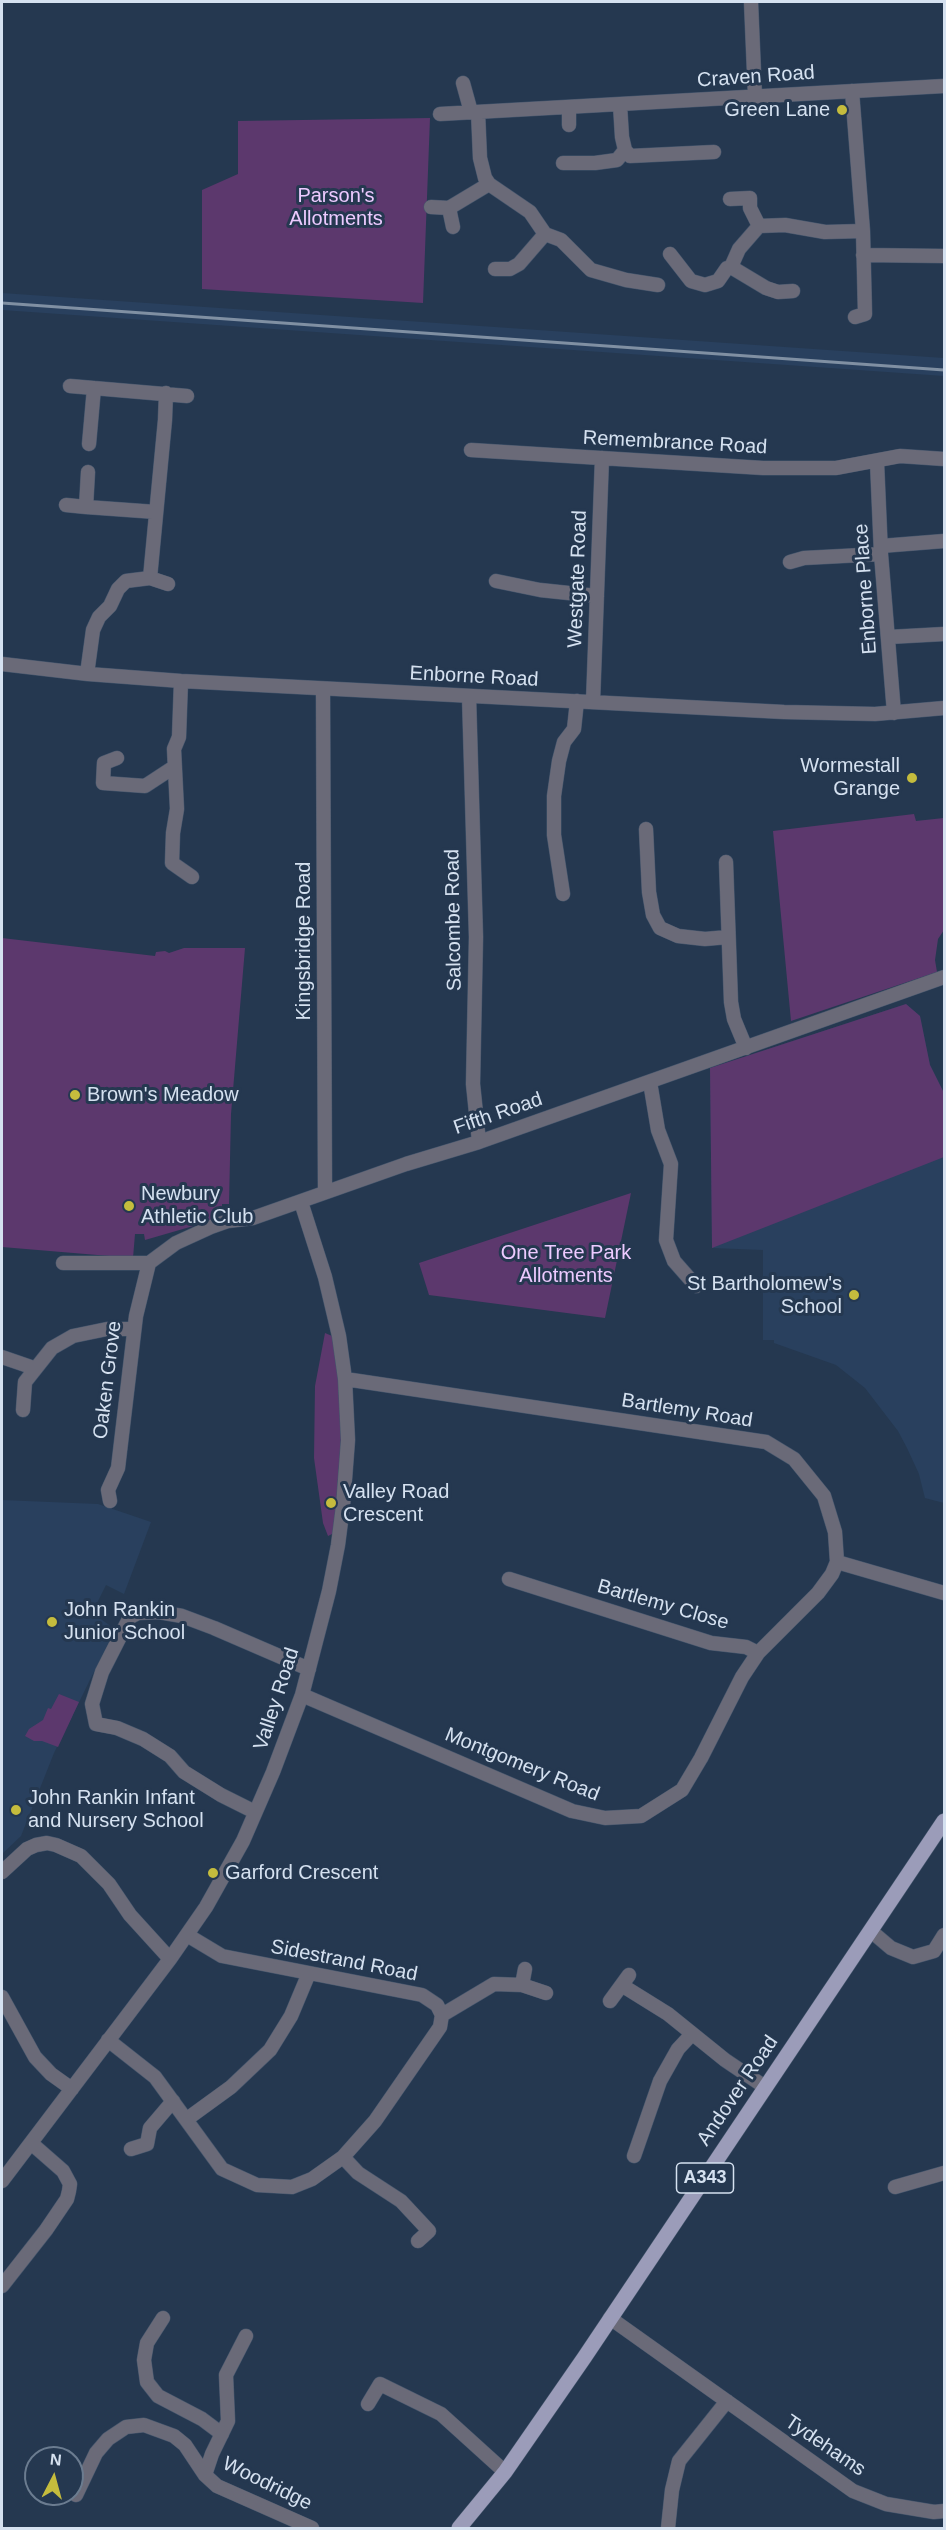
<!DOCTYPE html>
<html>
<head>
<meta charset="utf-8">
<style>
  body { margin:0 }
  #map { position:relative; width:946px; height:2530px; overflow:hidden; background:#253850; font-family:Helvetica,sans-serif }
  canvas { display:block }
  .frame { position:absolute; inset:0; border:3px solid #d5e1f0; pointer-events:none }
  .north { position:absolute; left:24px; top:2446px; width:60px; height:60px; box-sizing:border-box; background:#253850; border:2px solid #6b7c90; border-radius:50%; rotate:6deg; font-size:16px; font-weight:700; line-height:24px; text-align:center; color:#d5e1f0 }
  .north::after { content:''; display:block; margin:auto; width:21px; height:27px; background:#c5bc3d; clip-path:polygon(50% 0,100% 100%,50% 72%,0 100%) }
</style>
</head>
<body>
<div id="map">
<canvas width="946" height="2530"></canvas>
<div class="frame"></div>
<div class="north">N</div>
</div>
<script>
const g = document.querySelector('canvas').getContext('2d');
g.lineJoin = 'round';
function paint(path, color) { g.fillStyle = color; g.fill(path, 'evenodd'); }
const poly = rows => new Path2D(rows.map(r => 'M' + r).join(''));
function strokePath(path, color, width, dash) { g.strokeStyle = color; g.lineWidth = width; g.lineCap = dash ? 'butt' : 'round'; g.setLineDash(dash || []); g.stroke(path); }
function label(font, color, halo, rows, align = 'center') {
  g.font = font + ' Helvetica,sans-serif'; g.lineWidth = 6; g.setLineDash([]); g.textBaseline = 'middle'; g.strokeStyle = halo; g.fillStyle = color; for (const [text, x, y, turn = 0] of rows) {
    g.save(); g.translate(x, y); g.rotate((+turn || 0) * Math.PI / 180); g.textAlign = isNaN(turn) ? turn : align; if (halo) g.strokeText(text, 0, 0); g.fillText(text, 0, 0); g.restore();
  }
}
paint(poly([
  [2,293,944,358,944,376,2,310],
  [906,1004,920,1016,930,1065,944,1093,944,1503,925,1498,919,1474,907,1448,898,1431,865,1388,836,1365,774,1343,774,1340,763,1340,763,1250,712,1248,710,1068],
  [2,1500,98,1504,151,1522,124,1594,106,1585,92,1613,115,1629,54,1753,21,1836,2,1854]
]), '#29405e');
paint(poly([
  [430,118,423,303,202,289,202,190,238,174,238,121],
  [914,814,916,821,944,818,944,930,938,939,935,960,937,972,791,1021,773,831],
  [2,938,155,956,156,952,165,951,169,953,184,948,245,948,231,1114,229,1204,222,1204,222,1212,216,1213,214,1220,145,1240,144,1234,135,1234,133,1258,2,1247],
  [906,1004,920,1016,930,1065,944,1093,944,1157,712,1248,710,1068],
  [631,1193,605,1318,429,1295,419,1263],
  [325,1333,332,1336,338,1378,341,1438,334,1533,328,1536,323,1523,314,1458,315,1386],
  [59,1694,79,1702,58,1747,42,1741,34,1741,25,1736,29,1729,43,1720,48,1708,51,1709]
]), '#5c386d');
const minor = poly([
  [751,2,755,96],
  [463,83,471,112],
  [852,91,863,231,865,314,855,317],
  [620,105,622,137,625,150,630,156,714,152],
  [478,112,480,158,485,178,489,184,530,212,545,234,561,240,591,270,626,280,658,285],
  [440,114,944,86],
  [569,125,569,107],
  [563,163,595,163,617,160,625,150],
  [730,199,750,198,750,208,759,226],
  [431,207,449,208,489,184],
  [449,208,453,227],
  [670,254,691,281,705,285,718,281,727,268,731,267,766,288,778,292,793,291],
  [863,255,944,256],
  [731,267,739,249,759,226,785,225,825,232,863,231],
  [495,269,510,269,519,264,545,234],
  [70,386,187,396],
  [89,444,94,388],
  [471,450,763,468,836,468,900,456,944,459],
  [877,462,881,554,894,713],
  [88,472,86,507,156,512],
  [66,505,86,507],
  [881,546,944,541],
  [790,562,804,558,881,554],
  [150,578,165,420,166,393],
  [496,581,540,590,597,596],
  [889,637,944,634],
  [2,664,88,674,181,681,784,712,875,714,944,708],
  [87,674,93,630,99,617,110,606,118,589,126,581,150,578,168,584],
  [181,681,179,737,174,749,177,809,173,833,172,863,192,877],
  [323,689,325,1192],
  [469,696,476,937,473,1084,479,1142],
  [593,702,602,458],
  [117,758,104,763,103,783,145,786,174,767],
  [646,829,649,892,653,915,660,928,678,936,705,939,728,937],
  [726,862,731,1002,734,1019,746,1048],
  [563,894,554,835,554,796,559,761,564,742,574,729,577,701],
  [650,1082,658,1130,671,1164,666,1240,674,1261,696,1286],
  [63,1263,149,1263,176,1243,211,1227,228,1221,253,1218,406,1164,479,1142,944,977],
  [2,1357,34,1368],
  [345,1379,766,1442,794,1459,824,1496,835,1532,837,1562,944,1593],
  [23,1410,25,1382,52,1348,73,1336,107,1329,134,1329],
  [110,1501,108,1490,118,1468,136,1316,149,1263],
  [509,1579,711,1643,746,1647,758,1653,818,1593,832,1574,837,1562],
  [302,1695,572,1811,605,1818,641,1816,682,1790,701,1758,742,1677,758,1653],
  [255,1812,221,1795,184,1772,170,1756,143,1739,117,1728,96,1724,92,1704,102,1672,130,1617,138,1613,159,1612,182,1616,214,1628,309,1669],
  [2,1872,27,1849,36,1845,47,1843,56,1845,81,1856,109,1884,130,1915,170,1959],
  [871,1931,891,1948,913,1957,934,1951,944,1935],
  [522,1985,525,1969],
  [623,1986,668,2014,725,2060,765,2087],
  [2,1997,35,2057,51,2074,72,2089],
  [610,2001,629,1975],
  [442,2015,494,1984,522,1985,546,1993],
  [108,2040,155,2077,222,2169,257,2185,292,2187,312,2179,343,2157,375,2121,440,2027,442,2015,437,2005,422,1995,222,1956,187,1935],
  [187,2119,231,2087,270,2050,291,2016,309,1973],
  [131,2149,147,2144,150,2128,173,2101],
  [634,2156,660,2081,678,2049,692,2034],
  [343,2157,358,2173,401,2201,429,2231,418,2241],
  [2,2181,170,1959,206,1907,243,1841,273,1772,302,1695,329,1591,338,1545,343,1506,348,1440,345,1379,339,1336,325,1277,301,1202],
  [895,2187,944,2173],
  [2,2286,46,2230,67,2199,69,2191,70,2184,63,2171,31,2143],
  [163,2318,147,2343,144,2360,147,2382,158,2396,202,2419,222,2434],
  [610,2318,853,2491,886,2504,934,2512,944,2511],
  [368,2404,380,2384,441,2414,505,2472],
  [205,2475,212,2454,228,2421,226,2375,246,2336],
  [76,2495,96,2453,108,2439,126,2427,144,2425,174,2436,185,2445,205,2475,217,2486,312,2528],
  [668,2528,672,2490,679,2461,727,2401]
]);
const major = poly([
  [459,2528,505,2472,584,2358,944,1821]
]);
strokePath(minor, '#45566d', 15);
strokePath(major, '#45566d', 16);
strokePath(minor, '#6a6a78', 14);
strokePath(major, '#9b9cb9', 15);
strokePath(poly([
  [2,303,944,370]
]), '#8090a3', 3);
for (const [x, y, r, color] of [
  [842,110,6,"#c5bc3d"],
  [912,778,6,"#c5bc3d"],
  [75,1095,6,"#c5bc3d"],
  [129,1206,6,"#c5bc3d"],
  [854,1295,6,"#c5bc3d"],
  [331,1503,6,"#c5bc3d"],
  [52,1622,6,"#c5bc3d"],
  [16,1810,6,"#c5bc3d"],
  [213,1873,6,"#c5bc3d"]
]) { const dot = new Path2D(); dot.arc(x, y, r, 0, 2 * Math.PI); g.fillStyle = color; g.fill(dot); strokePath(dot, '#253850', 2); }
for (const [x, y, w] of [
  [705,2178,57]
]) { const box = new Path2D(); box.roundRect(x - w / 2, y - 15, w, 30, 4.5); g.fillStyle = '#253850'; g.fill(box); strokePath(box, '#d5e1f0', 1.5); }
label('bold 18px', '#d5e1f0', null, [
  ["A343",705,2178]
]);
label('20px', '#d5e1f0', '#253850', [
  ["Craven Road",756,77,-4],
  ["Remembrance Road",675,443,3],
  ["Westgate Road",578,579,-88],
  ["Enborne Place",866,589,-94],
  ["Enborne Road",474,677,3],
  ["Salcombe Road",454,920,-91],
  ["Kingsbridge Road",304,941,-90],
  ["Fifth Road",498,1114,-19],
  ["Oaken Grove",108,1380,-83],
  ["Bartlemy Road",687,1411,9],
  ["Bartlemy Close",663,1605,16],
  ["Valley Road",277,1699,-72],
  ["Montgomery Road",522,1765,22],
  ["Sidestrand Road",344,1961,11],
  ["Andover Road",738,2091,-56],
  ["Tydehams",825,2446,34],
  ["Woodridge",267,2484,26]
]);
label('20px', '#d5e1f0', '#253850', [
  ["Green Lane",830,110,"right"],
  ["Wormestall",900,766,"right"],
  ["Grange",900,789,"right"],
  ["Brown's Meadow",87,1095],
  ["Newbury",141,1194],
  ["Athletic Club",141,1217],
  ["St Bartholomew's",842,1284,"right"],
  ["School",842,1307,"right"],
  ["Valley Road",343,1492],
  ["Crescent",343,1515],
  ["John Rankin",64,1610],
  ["Junior School",64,1633],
  ["John Rankin Infant",28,1798],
  ["and Nursery School",28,1821],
  ["Garford Crescent",225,1873]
], 'left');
label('20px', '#edcaff', '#253850', [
  ["Parson's",336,196],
  ["Allotments",336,219],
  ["One Tree Park",566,1253],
  ["Allotments",566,1276]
]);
</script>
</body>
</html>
